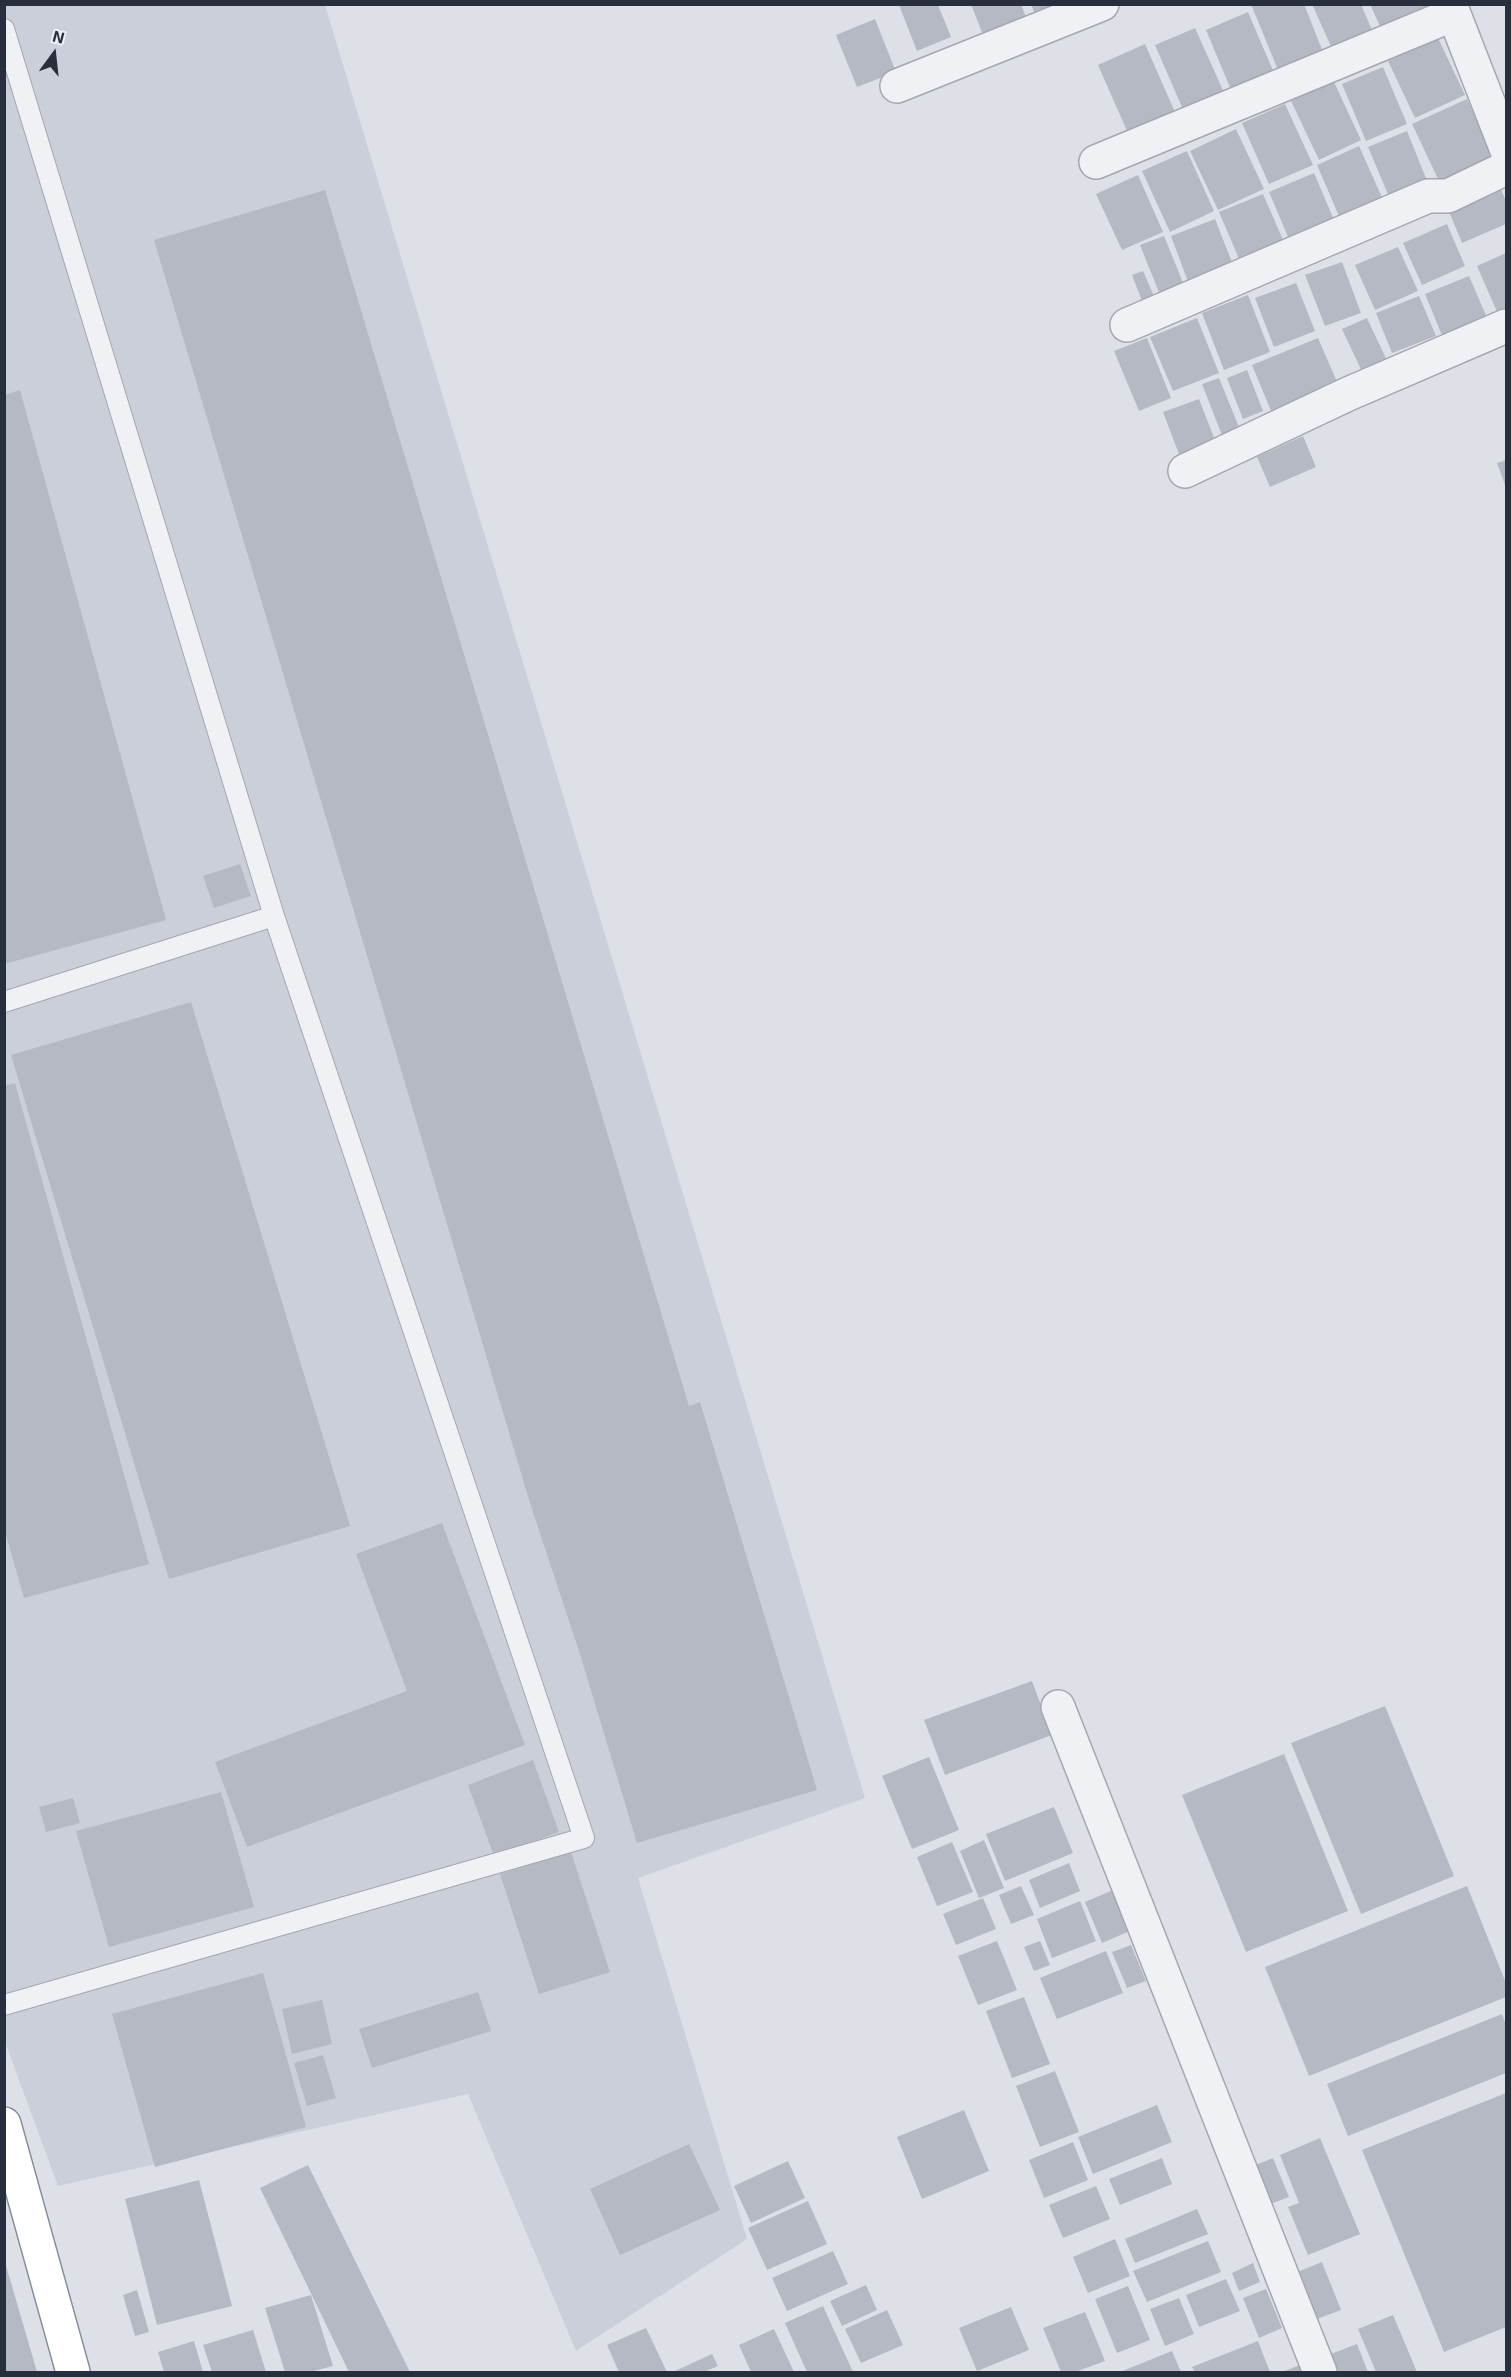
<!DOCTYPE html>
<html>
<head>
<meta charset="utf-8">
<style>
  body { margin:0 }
  #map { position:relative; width:1511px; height:2377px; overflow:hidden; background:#dde0e7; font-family:"Exo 2",sans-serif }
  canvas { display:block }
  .frame { position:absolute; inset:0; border:6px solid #272e3d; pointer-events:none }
  .north { position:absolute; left:24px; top:24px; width:60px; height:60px; -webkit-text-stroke:4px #eceff5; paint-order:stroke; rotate:15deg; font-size:16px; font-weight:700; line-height:24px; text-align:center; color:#272e3d }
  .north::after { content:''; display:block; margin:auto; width:21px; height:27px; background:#272e3d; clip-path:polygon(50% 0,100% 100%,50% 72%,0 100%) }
</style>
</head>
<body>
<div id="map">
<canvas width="1511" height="2377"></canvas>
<div class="frame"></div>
<div class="north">N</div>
</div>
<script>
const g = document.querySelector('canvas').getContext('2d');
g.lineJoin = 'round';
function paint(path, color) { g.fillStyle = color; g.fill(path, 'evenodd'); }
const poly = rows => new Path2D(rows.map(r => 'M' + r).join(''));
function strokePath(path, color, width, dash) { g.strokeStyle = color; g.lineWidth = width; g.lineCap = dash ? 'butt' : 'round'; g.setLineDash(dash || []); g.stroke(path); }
paint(poly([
  [5,5,325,5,865,1798,638,1878,747,2239,576,2351,468,2094,58,2186,5,2042]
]), '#cbcfd9');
paint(poly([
  [971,4,1021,4,1028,23,985,40],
  [1031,4,1060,4,1037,19],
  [1251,4,1304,4,1325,57,1280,75],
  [1312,4,1361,4,1374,35,1334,53],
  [1370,4,1428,4,1432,12,1383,33],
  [899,5,938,5,951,37,917,51],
  [1248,12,1277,80,1234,97,1206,30],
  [875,19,896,72,857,87,836,35],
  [1195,28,1226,97,1185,114,1155,45],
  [1438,38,1465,95,1415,118,1388,61],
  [1145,44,1178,119,1131,140,1098,65],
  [1383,67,1407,124,1366,141,1342,84],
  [1334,82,1361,140,1319,160,1291,101],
  [1467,99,1494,158,1440,183,1412,124],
  [1285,104,1313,165,1269,184,1242,123],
  [1236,129,1264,189,1218,210,1190,151],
  [1407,131,1428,183,1390,199,1368,147],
  [1359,146,1385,204,1342,223,1317,165],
  [1187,151,1214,211,1170,232,1142,171],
  [1314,173,1337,227,1292,246,1269,192],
  [1138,175,1163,232,1122,250,1096,194],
  [1500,187,1506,201,1506,224,1462,243,1448,209],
  [325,190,689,1406,700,1402,817,1790,637,1843,580,1654,530,1503,154,240],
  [1263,194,1287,249,1243,268,1219,212],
  [1215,219,1235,270,1190,287,1171,236],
  [1447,224,1465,266,1422,285,1403,243],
  [1164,236,1186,290,1162,300,1140,245],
  [1398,247,1418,291,1375,310,1355,265],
  [1506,253,1506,319,1501,321,1477,266],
  [1342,262,1361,313,1325,326,1305,275],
  [1143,271,1154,296,1142,301,1132,275],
  [1469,276,1491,327,1446,345,1425,294],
  [1296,283,1315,331,1274,347,1255,298],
  [1248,295,1270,352,1224,370,1202,313],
  [1419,296,1436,336,1392,353,1376,313],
  [1197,318,1219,373,1173,391,1150,337],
  [1367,318,1389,365,1364,376,1342,329],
  [1147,338,1171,398,1139,411,1114,351],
  [1318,338,1341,391,1274,418,1252,365],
  [1247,370,1263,411,1243,419,1227,378],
  [1219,378,1243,437,1225,443,1202,384],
  [20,390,166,920,4,964,4,395],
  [1199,399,1218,448,1182,462,1163,412],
  [1303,436,1316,467,1270,487,1257,457],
  [1506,460,1506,488,1497,463],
  [240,864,251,896,214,908,203,876],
  [191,1002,350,1526,169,1579,11,1055],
  [15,1083,149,1564,24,1598,4,1528,4,1086],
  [442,1523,525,1745,247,1847,215,1762,407,1691,356,1554],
  [1032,1681,1052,1735,945,1775,924,1720],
  [1385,1706,1454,1876,1361,1914,1291,1743],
  [1284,1754,1348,1911,1246,1952,1182,1795],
  [929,1757,959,1830,912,1849,882,1776],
  [533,1760,559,1832,494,1856,468,1785],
  [221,1792,254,1907,109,1947,76,1831],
  [73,1798,80,1823,46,1832,39,1807],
  [1054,1807,1073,1853,1005,1881,986,1834],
  [984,1840,1004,1888,979,1898,960,1851],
  [952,1842,973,1892,937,1906,917,1857],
  [571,1852,610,1972,539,1994,500,1874],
  [1069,1863,1080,1891,1040,1908,1029,1880],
  [1021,1886,1034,1915,1011,1924,999,1895],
  [1467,1886,1506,1983,1506,1997,1309,2076,1265,1967],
  [1113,1890,1130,1931,1102,1943,1085,1902],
  [983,1898,996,1929,956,1945,943,1914],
  [1080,1901,1096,1941,1052,1958,1037,1919],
  [997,1941,1017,1990,978,2005,958,1956],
  [1040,1941,1050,1965,1034,1971,1024,1947],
  [1131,1945,1146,1981,1127,1988,1112,1952],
  [1106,1951,1123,1993,1057,2019,1040,1978],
  [263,1973,306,2127,155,2167,112,2014],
  [478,1992,491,2031,372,2068,359,2029],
  [1024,1997,1050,2064,1012,2078,986,2011],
  [322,2000,332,2044,292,2054,282,2009],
  [1502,2014,1506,2025,1506,2073,1348,2136,1327,2084],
  [323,2055,336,2098,307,2106,294,2063],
  [1055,2071,1079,2132,1040,2147,1016,2086],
  [1506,2093,1506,2327,1444,2352,1362,2150],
  [1157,2105,1172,2142,1093,2174,1078,2137],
  [964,2110,989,2171,922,2199,897,2137],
  [1320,2138,1360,2234,1308,2255,1288,2207,1299,2203,1280,2155],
  [1073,2142,1088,2180,1044,2198,1029,2160],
  [689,2144,720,2210,620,2255,590,2189],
  [1162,2158,1172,2184,1120,2205,1109,2179],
  [1273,2158,1289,2197,1257,2209,1241,2171],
  [788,2161,805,2198,751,2223,734,2186],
  [308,2165,410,2372,349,2372,260,2188],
  [199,2180,232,2306,157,2325,125,2199],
  [1096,2186,1110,2219,1063,2238,1049,2205],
  [808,2201,827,2244,767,2270,748,2228],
  [1197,2209,1208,2234,1135,2263,1125,2239],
  [1115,2239,1130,2276,1088,2293,1073,2257],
  [1208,2241,1221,2272,1147,2302,1133,2271],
  [833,2251,848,2284,787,2311,772,2278],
  [5,2262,37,2372,4,2372],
  [1322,2262,1341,2310,1304,2324,1285,2277],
  [1253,2263,1260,2282,1239,2291,1232,2273],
  [1226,2279,1240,2311,1199,2327,1186,2295],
  [866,2285,877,2310,842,2326,830,2301],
  [1128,2286,1150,2340,1117,2353,1095,2299],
  [1266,2289,1282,2328,1259,2338,1243,2298],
  [137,2290,149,2332,135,2336,123,2295],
  [311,2295,333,2366,310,2372,285,2372,265,2308],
  [1179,2298,1194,2334,1165,2346,1150,2309],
  [823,2306,853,2372,807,2372,785,2323],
  [1011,2307,1029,2350,977,2371,959,2328],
  [887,2310,903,2345,861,2363,845,2329],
  [1085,2312,1105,2361,1075,2372,1061,2372,1043,2328],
  [1393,2315,1417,2372,1376,2372,1358,2329],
  [646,2328,667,2372,619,2372,607,2345],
  [774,2329,794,2372,751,2372,739,2345],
  [253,2330,266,2372,212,2372,203,2345],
  [194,2341,203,2372,164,2372,158,2352],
  [1258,2341,1270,2372,1195,2372,1192,2367],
  [1357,2344,1368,2372,1330,2372,1323,2357],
  [1172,2351,1181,2372,1120,2372],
  [712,2354,718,2366,704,2372,676,2372,675,2371],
  [1300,2365,1303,2372,1282,2372]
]), '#b4b9c4');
const service = poly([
  [4,29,274,916,4,1002],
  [4,2005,584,1838,274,916]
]);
const minor = poly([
  [1450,4,1506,148],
  [897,86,1102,4],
  [1096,162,1454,14],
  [1127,325,1428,196,1448,196,1506,168],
  [1185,471,1348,394,1506,326],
  [1058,1707,1320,2372]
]);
const trunk = poly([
  [4,2124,73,2372]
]);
strokePath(service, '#a3a7b1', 22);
strokePath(minor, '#a3a7b1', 36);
strokePath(trunk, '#848d9d', 36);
strokePath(service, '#f0f1f5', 20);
strokePath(minor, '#f0f1f5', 33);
strokePath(trunk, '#fff', 33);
</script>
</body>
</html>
